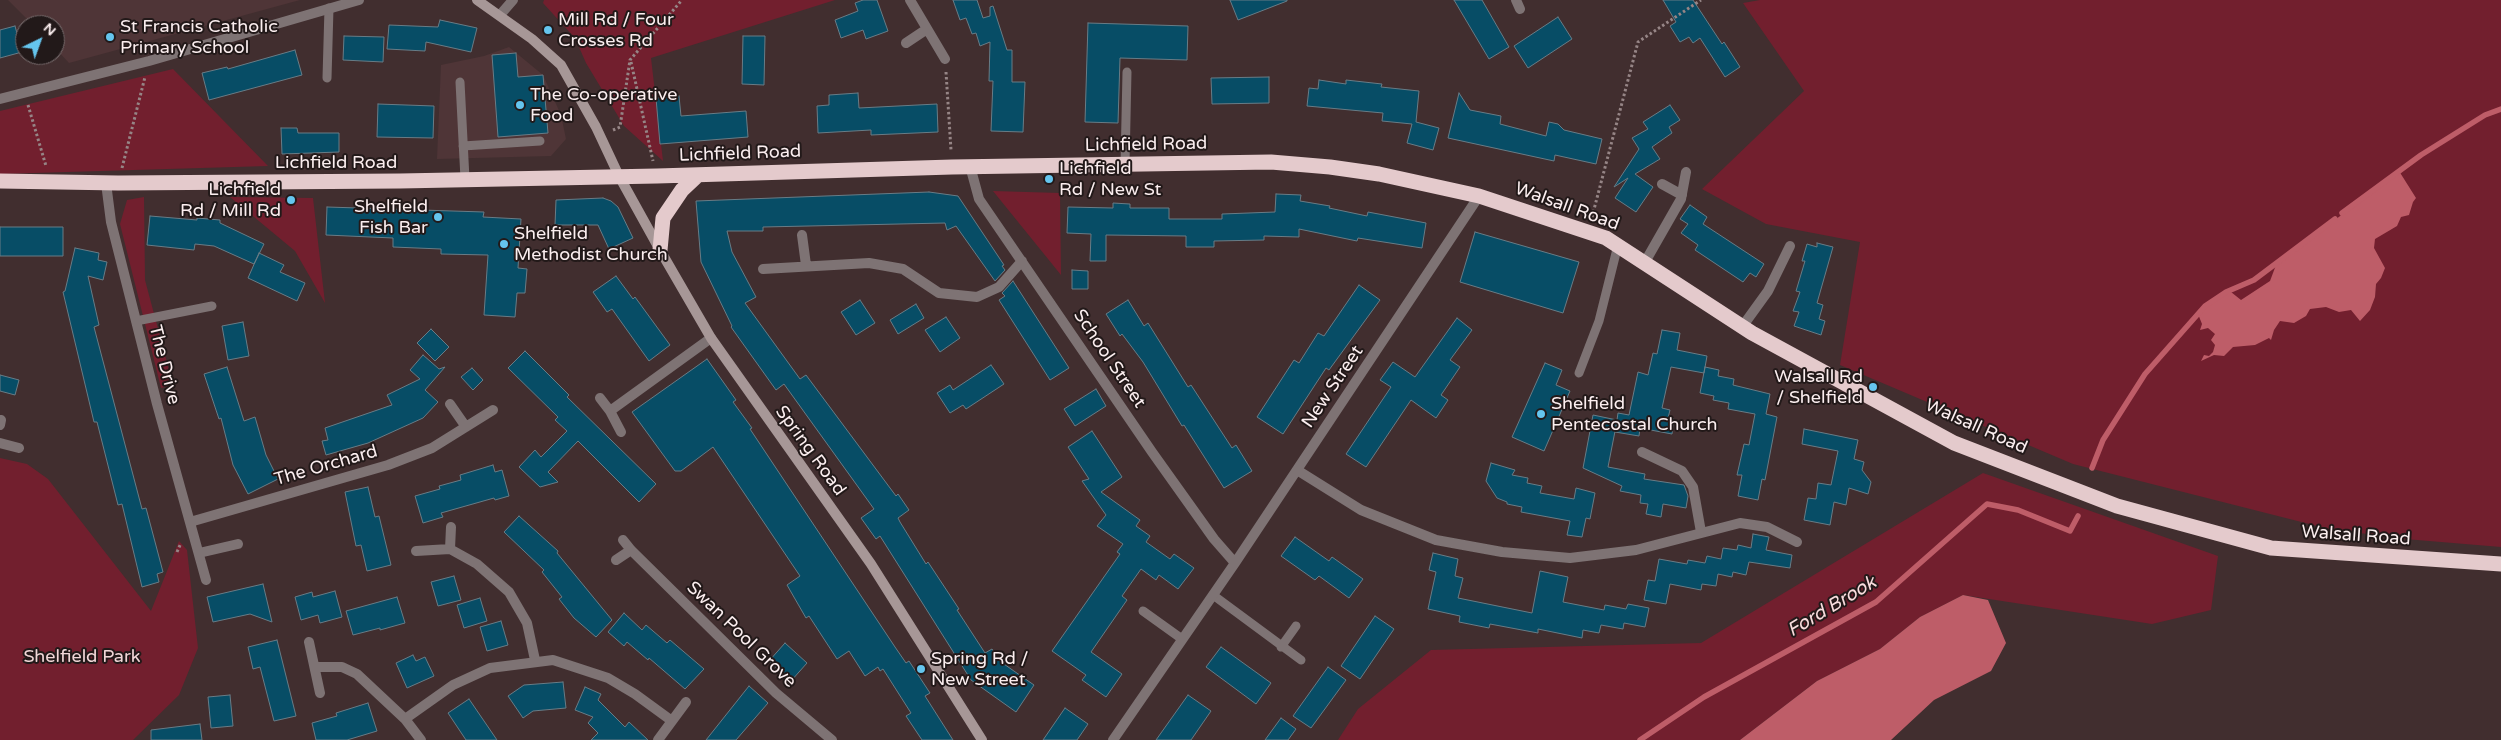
<!DOCTYPE html>
<html>
<head>
<meta charset="utf-8">
<style>
  body { margin:0 }
  #map { position:relative; width:2501px; height:740px; overflow:hidden; background:#412e2f; font-family:"Varela Round",sans-serif }
  canvas { display:block }
  .north { position:absolute; left:15px; top:15px; width:50px; height:50px; box-sizing:border-box; background:#221919; border:1px solid #796e6f; border-radius:50%; rotate:42deg; font-size:14px; font-weight:700; line-height:20px; text-align:center; color:#fbeeef }
  .north::after { content:''; display:block; margin:auto; width:18px; height:22px; background:#65c5ee; clip-path:polygon(50% 0,100% 100%,50% 72%,0 100%) }
</style>
</head>
<body>
<div id="map">
<canvas width="2501" height="740"></canvas>
<div class="north">N</div>
</div>
<script>
const g = document.querySelector('canvas').getContext('2d');
g.lineJoin = 'round';
function paint(path, color) { g.fillStyle = color; g.fill(path, 'evenodd'); }
const poly = rows => new Path2D(rows.map(r => 'M' + r).join(''));
function strokePath(path, color, width, dash) { g.strokeStyle = color; g.lineWidth = width; g.lineCap = dash ? 'butt' : 'round'; g.setLineDash(dash || []); g.stroke(path); }
function label(font, color, halo, rows, align = 'center') {
  g.font = font + ' "Varela Round",sans-serif'; g.lineWidth = 4; g.setLineDash([]); g.textBaseline = 'middle'; g.strokeStyle = halo; g.fillStyle = color; for (const [text, x, y, turn = 0] of rows) {
    g.save(); g.translate(x, y); g.rotate((+turn || 0) * Math.PI / 180); g.textAlign = isNaN(turn) ? turn : align; if (halo) g.strokeText(text, 0, 0); g.fillText(text, 0, 0); g.restore();
  }
}
paint(poly([
  [8,0,300,0,69,63,55,48,55,25,33,25],
  [509,47,543,75,561,115,566,139,551,156,437,159,441,65,484,56]
]), '#4f3537');
paint(poly([
  [544,0,835,0,651,58,663,161,624,126,586,63,575,38,543,3],
  [1760,0,2501,0,2501,547,2405,539,2329,529,2073,464,1840,365,1860,242,1766,224,1702,189,1804,91,1743,3],
  [173,69,268,166,0,174,0,111],
  [993,191,1060,193,1061,275],
  [144,197,145,280,173,385,161,388,120,224,127,200],
  [230,197,313,198,325,303,295,251],
  [0,458,27,464,48,479,151,611,179,541,187,550,198,648,179,695,133,740,0,740],
  [1983,473,2218,556,2211,610,2152,624,1963,595,1920,617,1880,649,1817,681,1740,740,1338,740,1358,709,1431,650,1701,643]
]), '#721f2e');
paint(poly([
  [2399,171,2416,198,2413,202,2409,215,2401,217,2397,226,2375,239,2374,248,2385,268,2381,278,2376,284,2375,297,2370,310,2360,321,2351,310,2339,312,2326,307,2310,309,2306,316,2294,323,2280,321,2274,330,2271,340,2269,338,2255,345,2233,347,2224,356,2214,355,2201,361,2204,355,2209,356,2213,352,2215,345,2211,340,2215,334,2208,328,2200,330,2202,324,2198,314,2205,306,2226,292,2231,292,2241,300,2270,281,2276,265],
  [1963,595,1988,600,2006,643,1991,671,1934,700,1891,740,1740,740,1817,681,1880,649,1920,617]
]), '#be5d68');
strokePath(poly([
  [2342,213,2421,155,2485,115,2501,109],
  [2092,468,2103,440,2145,374,2205,306,2226,292,2254,280,2335,219],
  [1640,740,1704,697,1876,602,1987,504,2018,510,2070,531,2078,516]
]), '#be5d68', 5.5);
const building = poly([
  [863,0,877,0,888,31,866,39,863,30,841,38,835,20,858,11,855,3,863,0],
  [953,0,977,0,983,18,990,16,990,7,993,6,1007,50,1012,50,1012,82,1025,82,1023,132,991,131,993,81,989,81,990,42,980,46,976,33,972,34,966,18,960,20,953,0],
  [1230,0,1287,0,1287,1,1238,20,1230,0],
  [1454,0,1482,0,1509,47,1489,59,1454,0],
  [1663,0,1693,0,1722,44,1724,42,1740,67,1725,77,1700,38,1693,43,1689,37,1680,42,1670,26,1676,22,1663,0],
  [1558,17,1572,39,1528,68,1514,46,1558,17],
  [440,20,477,28,471,52,426,42,425,51,387,49,389,25,438,27,440,20],
  [1088,23,1188,26,1187,60,1120,58,1118,123,1085,122,1088,23],
  [15,26,22,52,0,58,0,30,15,26],
  [344,36,384,37,383,62,343,60,344,36],
  [743,36,765,36,764,85,742,84,743,36],
  [295,50,302,75,209,100,202,73,227,67,228,69,295,50],
  [516,53,518,77,543,75,548,133,498,137,492,55,516,53],
  [1269,77,1269,103,1212,104,1211,78,1269,77],
  [1319,80,1346,84,1346,80,1382,84,1381,87,1419,91,1416,122,1439,128,1433,150,1407,143,1412,124,1382,121,1383,113,1307,106,1309,88,1318,89,1319,80],
  [858,93,859,108,937,104,938,132,871,135,871,130,818,133,817,106,829,105,829,95,858,93],
  [1459,93,1470,110,1501,116,1500,124,1546,136,1549,122,1558,124,1564,130,1602,139,1596,164,1555,155,1554,161,1448,138,1459,93],
  [679,96,681,116,746,111,748,137,660,144,656,98,679,96],
  [378,104,434,106,433,138,377,137,378,104],
  [1670,105,1680,120,1669,127,1672,133,1652,147,1660,159,1635,174,1653,187,1636,212,1615,198,1628,178,1614,187,1639,149,1632,138,1648,129,1643,122,1670,105],
  [281,128,297,128,298,133,339,133,339,152,282,154,281,128],
  [929,192,958,196,1004,265,1002,266,1005,270,995,281,956,226,947,230,945,223,763,227,763,231,727,231,732,252,756,297,745,303,800,379,806,375,896,496,898,494,909,510,898,518,900,522,926,564,928,562,959,609,957,610,985,653,992,649,1001,662,1034,685,1016,712,971,680,880,536,876,539,861,518,874,509,784,384,776,390,731,327,732,326,701,262,696,201,929,192],
  [1276,194,1301,195,1300,201,1330,206,1329,208,1367,216,1368,212,1426,223,1422,248,1358,238,1357,241,1299,229,1299,237,1264,236,1264,240,1214,241,1214,247,1186,247,1186,236,1106,235,1106,261,1090,261,1091,234,1067,233,1068,207,1113,208,1113,203,1130,204,1130,208,1169,208,1169,219,1222,219,1222,214,1275,212,1276,194],
  [603,198,611,201,618,207,633,238,609,249,598,225,555,225,556,200,603,198],
  [1690,205,1707,217,1703,224,1764,264,1756,277,1750,273,1743,282,1695,250,1698,245,1681,233,1688,224,1680,219,1690,205],
  [327,207,484,212,483,217,521,219,518,268,527,269,525,293,517,293,515,317,484,315,488,255,441,254,441,249,393,247,393,238,326,235,327,207],
  [150,216,197,220,197,218,220,220,220,223,264,244,254,264,214,246,195,244,194,250,147,245,150,216],
  [0,227,63,227,63,256,0,256,0,227],
  [1475,232,1579,262,1563,313,1460,282,1475,232],
  [1817,243,1833,247,1817,303,1823,305,1819,319,1825,321,1821,335,1794,326,1799,312,1793,311,1800,292,1796,291,1805,261,1802,261,1807,244,1817,247,1817,243],
  [75,248,99,253,98,260,107,262,103,280,88,276,99,325,94,327,142,509,146,508,163,572,157,574,159,582,142,587,122,504,118,505,97,422,94,422,63,292,65,291,75,248],
  [259,253,284,265,280,272,305,283,297,301,248,278,259,253],
  [1072,270,1088,271,1088,289,1072,289,1072,270],
  [616,276,633,299,635,297,670,345,649,361,612,309,607,312,593,292,616,276],
  [1013,281,1069,368,1050,380,999,300,1005,296,1002,293,1013,281],
  [1359,285,1380,300,1329,370,1326,368,1283,434,1257,417,1294,360,1299,363,1318,333,1324,336,1359,285],
  [860,300,875,323,856,335,841,312,860,300],
  [1128,300,1144,326,1148,323,1188,387,1191,385,1232,448,1236,445,1252,471,1224,488,1184,425,1182,426,1143,362,1122,334,1120,336,1106,314,1128,300],
  [916,304,924,318,898,334,890,320,916,304],
  [946,317,960,338,940,352,925,330,946,317],
  [1457,318,1472,330,1450,360,1460,367,1441,395,1448,400,1436,418,1411,400,1366,467,1346,454,1391,387,1380,380,1393,362,1415,377,1457,318],
  [243,322,249,356,228,360,222,326,243,322],
  [431,329,449,347,435,361,417,343,431,329],
  [1662,330,1680,333,1677,350,1707,356,1704,373,1671,367,1662,408,1670,410,1668,418,1674,419,1672,434,1640,428,1639,436,1615,432,1617,421,1608,467,1645,474,1644,479,1684,485,1688,496,1686,508,1663,504,1661,517,1646,514,1648,504,1640,503,1641,495,1620,491,1622,486,1583,468,1593,415,1617,420,1618,413,1629,415,1638,372,1648,375,1653,353,1657,354,1662,330],
  [525,351,569,395,567,397,656,484,639,502,578,441,548,472,558,482,540,487,519,467,535,450,541,457,567,431,555,420,558,417,508,368,525,351],
  [423,355,439,369,445,367,425,390,438,402,423,418,368,443,326,455,322,441,328,440,325,428,392,405,387,395,420,379,410,370,423,355],
  [707,359,736,400,733,402,752,428,750,429,895,647,906,663,909,661,930,693,925,696,953,740,922,740,906,716,911,713,883,669,880,671,878,667,865,676,849,651,837,659,809,616,806,618,787,585,800,576,713,447,681,471,675,471,632,412,707,359],
  [1545,363,1562,370,1556,385,1570,391,1544,451,1512,437,1545,363],
  [991,365,1004,384,966,409,963,405,950,413,937,393,950,385,953,390,991,365],
  [227,367,244,421,255,417,266,455,278,479,248,494,233,465,221,418,219,419,204,374,227,367],
  [1705,367,1719,370,1718,376,1734,379,1733,385,1770,394,1766,414,1777,417,1765,480,1762,479,1758,500,1738,496,1742,475,1737,475,1744,444,1749,445,1755,414,1728,409,1729,403,1713,400,1714,396,1700,393,1705,367],
  [472,368,483,380,473,390,461,377,472,368],
  [0,375,19,380,15,395,0,391,0,375],
  [1096,389,1106,406,1075,426,1064,409,1096,389],
  [1804,429,1858,440,1854,459,1864,462,1862,470,1871,482,1868,494,1849,488,1846,505,1834,502,1830,525,1804,520,1808,498,1816,499,1818,483,1831,485,1838,451,1802,444,1804,429],
  [1092,431,1122,477,1101,492,1140,520,1136,526,1150,536,1146,542,1170,559,1174,554,1194,568,1178,589,1159,575,1156,580,1141,569,1122,596,1127,600,1091,652,1122,674,1106,697,1082,680,1086,675,1052,651,1120,554,1117,552,1123,544,1097,526,1106,515,1082,481,1089,479,1068,447,1092,431],
  [1491,463,1515,470,1512,475,1528,478,1527,483,1542,486,1540,493,1574,499,1576,488,1595,493,1590,519,1586,518,1582,537,1567,535,1570,521,1521,512,1522,507,1507,504,1507,502,1497,498,1486,481,1491,463],
  [493,465,495,472,502,470,509,496,495,500,494,498,441,513,443,517,423,523,415,496,440,489,439,486,461,480,460,475,493,465],
  [368,487,375,517,379,516,391,565,367,571,361,545,356,546,345,492,368,487],
  [519,516,558,551,557,553,612,620,596,637,574,618,559,599,562,597,542,572,544,570,504,532,519,516],
  [1753,534,1769,537,1766,550,1792,555,1790,568,1749,562,1746,575,1733,572,1732,577,1718,574,1716,586,1702,584,1701,590,1670,584,1666,604,1644,600,1648,580,1655,581,1659,559,1687,564,1688,560,1705,563,1707,556,1721,559,1723,548,1737,550,1738,545,1751,548,1753,534],
  [1295,537,1329,561,1332,557,1363,579,1349,598,1319,576,1315,580,1281,556,1295,537],
  [1433,553,1458,559,1455,576,1463,578,1458,598,1532,613,1540,571,1568,577,1563,602,1604,610,1605,605,1626,609,1628,604,1649,608,1645,627,1624,623,1623,629,1601,625,1599,633,1583,630,1582,638,1538,629,1538,633,1490,624,1489,628,1459,622,1460,616,1428,609,1436,572,1429,570,1433,553],
  [454,576,461,600,438,606,431,582,454,576],
  [263,584,272,622,250,614,213,622,207,597,263,584],
  [335,591,342,617,320,623,318,615,301,620,295,597,312,592,313,597,335,591],
  [397,597,405,623,380,630,380,628,353,635,346,611,397,597],
  [480,598,487,621,464,628,457,605,480,598],
  [624,613,642,630,646,625,667,643,670,640,704,669,685,689,649,658,648,660,627,642,624,646,608,632,624,613],
  [1375,616,1394,629,1360,679,1341,666,1375,616],
  [501,621,508,645,487,651,480,627,501,621],
  [277,640,296,716,274,721,260,667,253,669,248,647,277,640],
  [785,643,807,663,791,681,769,661,785,643],
  [1221,647,1271,683,1256,704,1206,667,1221,647],
  [413,655,416,661,425,657,434,676,407,688,396,663,413,655],
  [1328,667,1346,680,1311,728,1293,716,1328,667],
  [563,682,566,708,533,711,523,718,508,696,524,685,563,682],
  [749,686,768,703,736,740,706,740,749,686],
  [585,687,601,694,598,700,625,727,629,722,648,740,591,740,598,733,588,723,593,717,575,710,585,687],
  [230,695,233,726,211,728,208,697,230,695],
  [1188,695,1211,711,1191,740,1156,740,1188,695],
  [469,699,497,740,466,740,448,713,469,699],
  [368,703,377,731,347,740,316,740,312,723,337,716,336,713,368,703],
  [1065,708,1088,724,1077,740,1043,740,1065,708],
  [1281,718,1296,729,1288,740,1265,740,1281,718],
  [200,724,202,740,151,740,151,730,200,724]
]);
paint(building, '#074d66');
strokePath(building, '#687c86', 1);
strokePath(poly([
  [631,62,653,161],
  [946,72,951,150],
  [28,105,46,166],
  [613,130,620,127,630,60,682,0],
  [122,168,145,77],
  [1592,217,1638,42,1701,0],
  [177,552,181,543]
]), '#968586', 3, [2.5, 2.5]);
strokePath(poly([
  [327,78,329,8],
  [460,82,465,179],
  [463,146,540,141],
  [1125,164,1127,72],
  [136,321,212,306],
  [1579,373,1599,321,1618,245],
  [1213,595,1301,660],
  [1143,611,1182,639],
  [1281,647,1296,626]
]), '#7e7374', 9);
strokePath(poly([
  [910,0,945,59],
  [1516,0,1520,9],
  [500,15,513,0],
  [906,43,927,29],
  [0,99,149,61,359,0],
  [970,166,979,199,1152,452,1214,539,1235,563],
  [106,183,111,222,157,404,206,580],
  [1662,184,1682,195],
  [802,235,806,265],
  [1645,262,1681,199,1686,172],
  [763,269,869,263,903,269,939,293,977,297,999,287,1022,261],
  [1742,327,1768,291,1790,246],
  [600,398,610,411,621,432],
  [450,404,466,427],
  [610,411,711,338],
  [0,425,1,420],
  [0,443,19,448],
  [1642,452,1682,471,1693,487,1701,532],
  [1297,470,1361,510,1436,540,1502,552,1570,558,1636,550,1740,523,1767,527,1797,542],
  [190,522,388,465,432,448,493,410],
  [623,540,631,550,776,693,832,740],
  [450,549,451,527],
  [416,551,450,549,477,564,509,592,527,623,535,660],
  [199,553,238,544],
  [616,560,631,550],
  [309,642,320,693],
  [316,667,342,667,357,674,405,719,421,740],
  [405,719,453,685,490,668,553,660,608,678,635,694,672,721],
  [658,740,686,702],
  [1113,740,1235,563,1479,196]
]), '#7e7374', 10);
strokePath(poly([
  [477,0,532,39,561,65,596,127,619,176,660,250,711,338,871,564,982,740]
]), '#a79797', 10);
strokePath(poly([
  [0,181,118,183,400,181,657,176,952,167,1271,162,1330,167,1379,174,1479,196,1606,238,1752,333,1954,443,2117,506,2271,548,2501,564],
  [660,250,663,218,682,190,698,175]
]), '#e4cacc', 15);
for (const [x, y, r, color] of [
  [548,30,5,"#65c5ee"],
  [110,37,5,"#65c5ee"],
  [520,105,5,"#65c5ee"],
  [1049,179,5,"#65c5ee"],
  [291,200,5,"#65c5ee"],
  [438,217,5,"#65c5ee"],
  [504,244,5,"#65c5ee"],
  [1873,387,5,"#65c5ee"],
  [1541,414,5,"#65c5ee"],
  [921,669,5,"#65c5ee"]
]) { const dot = new Path2D(); dot.arc(x, y, r, 0, 2 * Math.PI); g.fillStyle = color; g.fill(dot); strokePath(dot, '#221919', 2); }
label('18px', '#fbeeef', '#221919', [
  ["Mill Rd / Four",558,20],
  ["Crosses Rd",558,41],
  ["St Francis Catholic",120,27],
  ["Primary School",120,48],
  ["The Co-operative",530,95],
  ["Food",530,116],
  ["Lichfield",1059,169],
  ["Rd / New St",1059,190],
  ["Lichfield",281,190,"right"],
  ["Rd / Mill Rd",281,211,"right"],
  ["Shelfield",428,207,"right"],
  ["Fish Bar",428,228,"right"],
  ["Shelfield",514,234],
  ["Methodist Church",514,255],
  ["Walsall Rd",1863,377,"right"],
  ["/ Shelfield",1863,398,"right"],
  ["Shelfield",1551,404],
  ["Pentecostal Church",1551,425],
  ["Spring Rd /",931,659],
  ["New Street",931,680]
], 'left');
label('18px', '#fbeeef', '#221919', [
  ["Lichfield Road",1146,145,-1],
  ["Lichfield Road",740,154,-2],
  ["Lichfield Road",336,163],
  ["Walsall Road",1567,207,20],
  ["School Street",1109,359,56],
  ["The Drive",164,365,76],
  ["New Street",1333,387,-56],
  ["Walsall Road",1976,427,24],
  ["Spring Road",810,451,54],
  ["The Orchard",326,466,-16],
  ["Walsall Road",2356,536,4],
  ["Swan Pool Grove",741,635,44]
]);
label('18px', '#f2d7d8', '#221919', [
  ["Shelfield Park",82,657]
]);
label('italic 19px', '#f8dcdd', '#221919', [
  ["Ford Brook",1832,607,-31]
]);
</script>
</body>
</html>
